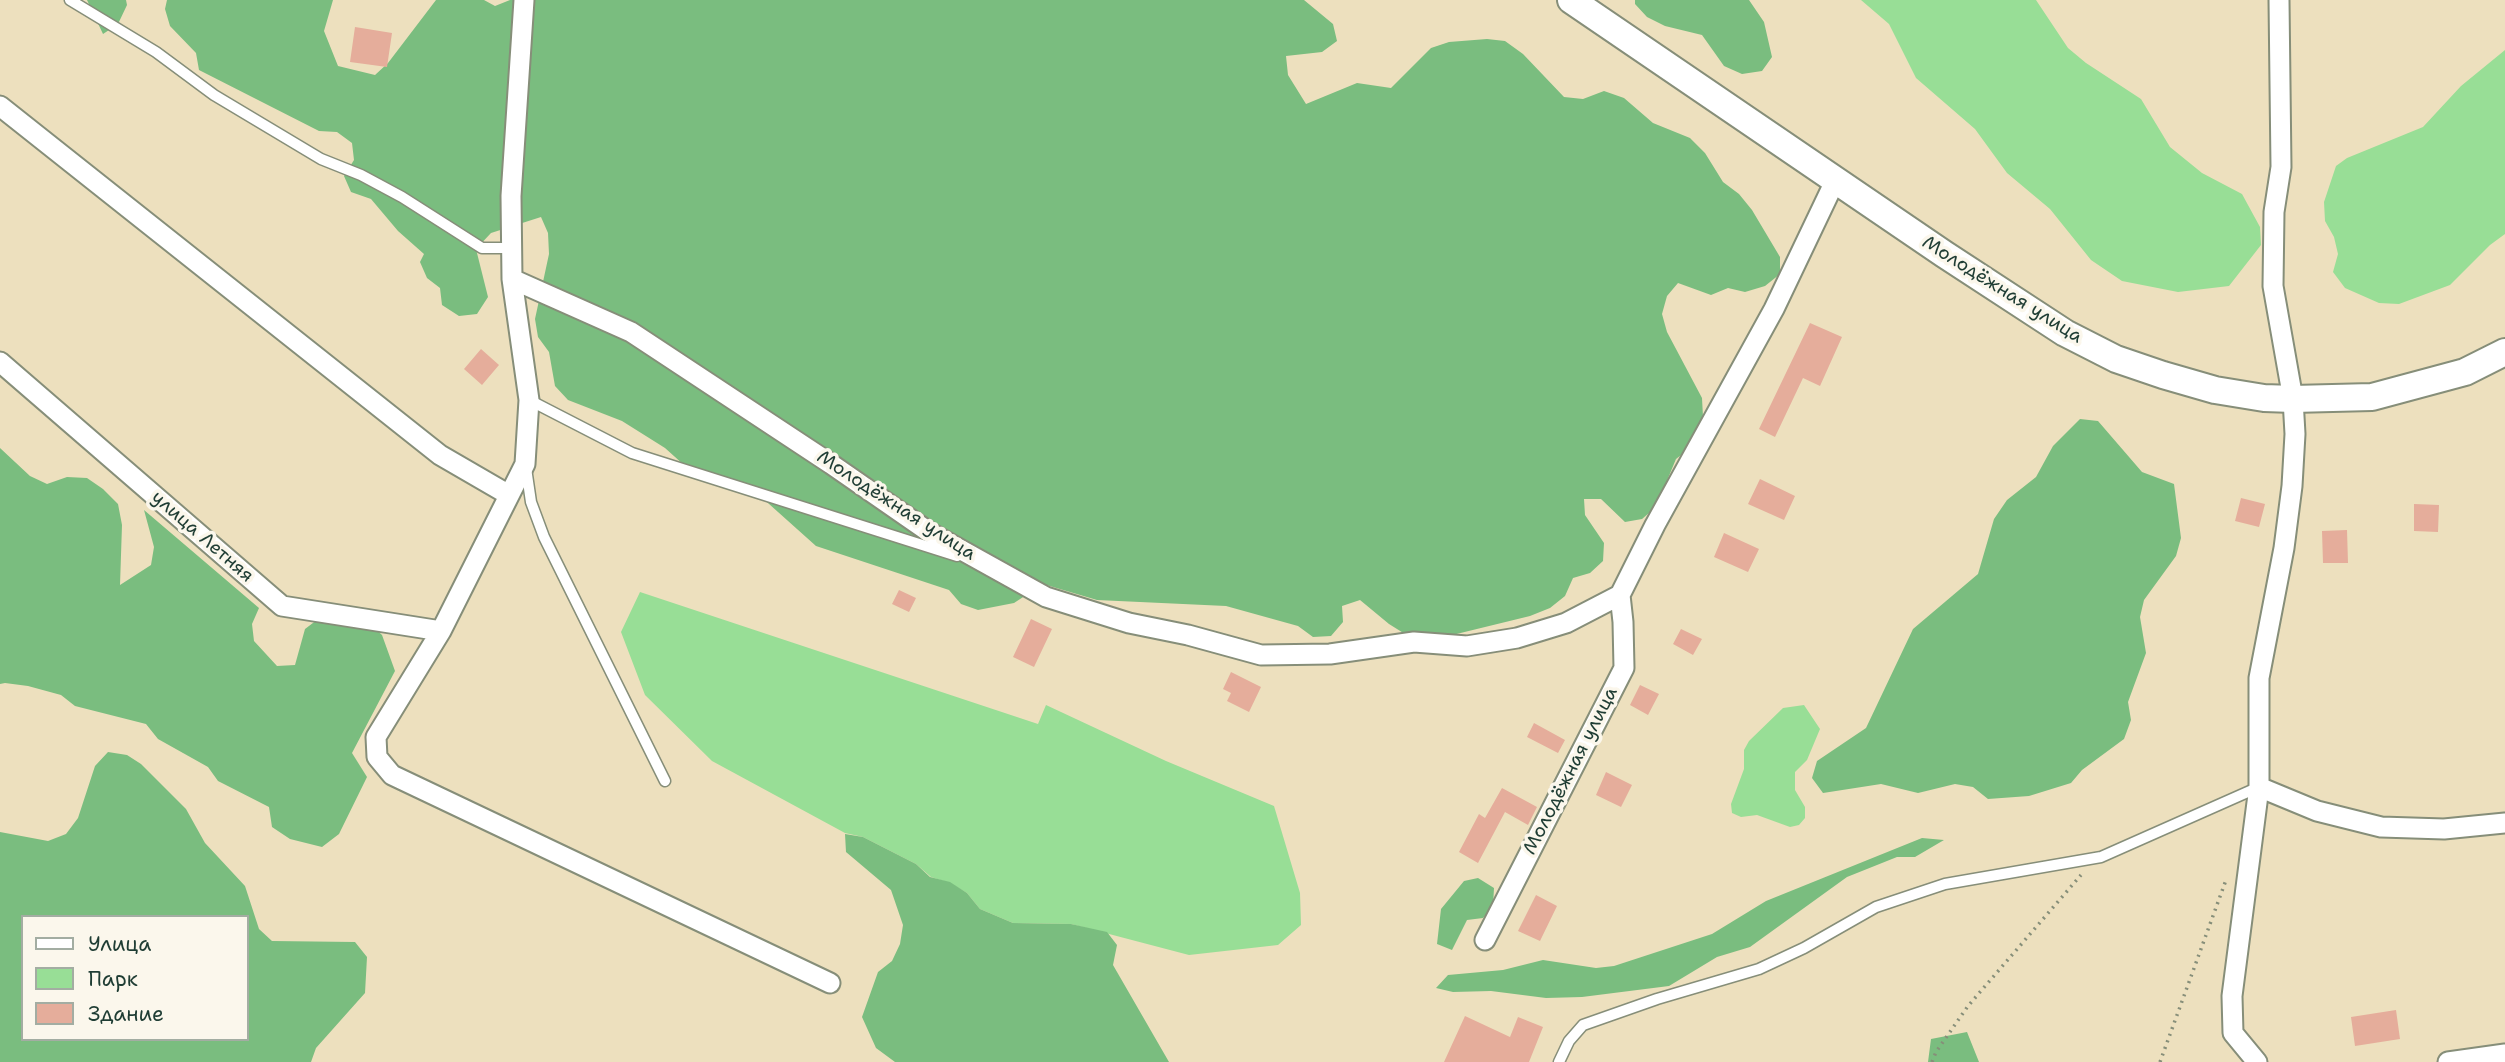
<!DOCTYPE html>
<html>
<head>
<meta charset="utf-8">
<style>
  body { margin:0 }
  #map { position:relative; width:2505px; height:1062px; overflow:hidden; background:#ede0be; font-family:"Shantell Sans",sans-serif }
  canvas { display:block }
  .legend { position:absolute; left:21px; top:915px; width:228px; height:126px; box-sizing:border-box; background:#fbf7ec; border:2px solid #a3ada2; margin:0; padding:9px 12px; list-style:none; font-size:21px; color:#1f3d34 }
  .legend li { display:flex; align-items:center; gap:14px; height:35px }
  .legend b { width:35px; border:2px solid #a3ada2 }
</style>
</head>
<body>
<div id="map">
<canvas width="2505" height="1062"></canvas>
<ul class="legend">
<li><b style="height:9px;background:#fff"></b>Улица</li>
<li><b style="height:19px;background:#98de96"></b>Парк</li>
<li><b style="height:19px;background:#e5ad9b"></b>Здание</li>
</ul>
</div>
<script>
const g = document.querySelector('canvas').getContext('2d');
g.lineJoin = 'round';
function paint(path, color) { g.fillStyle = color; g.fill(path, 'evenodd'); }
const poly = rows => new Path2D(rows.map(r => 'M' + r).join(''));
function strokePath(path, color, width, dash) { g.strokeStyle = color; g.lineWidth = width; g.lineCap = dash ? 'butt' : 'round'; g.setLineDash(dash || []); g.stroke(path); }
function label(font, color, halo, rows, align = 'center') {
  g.font = font + ' "Shantell Sans",sans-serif'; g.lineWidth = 7; g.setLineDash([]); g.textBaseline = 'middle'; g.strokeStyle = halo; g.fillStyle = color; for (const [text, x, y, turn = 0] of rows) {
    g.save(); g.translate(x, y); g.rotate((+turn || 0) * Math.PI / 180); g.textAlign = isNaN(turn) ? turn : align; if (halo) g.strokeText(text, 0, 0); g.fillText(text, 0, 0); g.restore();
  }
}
paint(poly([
  [1861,0,2036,0,2068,48,2086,63,2141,99,2170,147,2202,173,2242,194,2260,227,2261,245,2229,286,2178,292,2122,281,2091,260,2050,209,2007,173,1975,129,1916,78,1889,24],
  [2505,50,2505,234,2490,245,2450,285,2399,304,2379,303,2345,288,2333,272,2338,254,2334,237,2325,221,2324,202,2336,166,2347,158,2423,127,2461,86],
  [640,592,1038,724,1046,705,1166,761,1274,806,1300,893,1301,925,1278,945,1189,955,1071,924,1013,923,980,909,967,893,950,883,931,877,916,864,863,837,845,833,712,761,645,695,621,632],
  [1804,705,1820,729,1807,760,1795,772,1795,790,1805,807,1805,818,1799,825,1790,827,1757,815,1741,817,1732,813,1731,804,1744,769,1744,750,1749,741,1783,708]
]), '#98de96');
paint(poly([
  [87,0,126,0,127,5,118,24,103,34],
  [167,0,333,0,324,31,338,66,375,75,388,63,436,0,484,0,495,6,510,0,1304,0,1333,24,1337,41,1322,52,1286,56,1288,75,1306,104,1357,83,1391,88,1431,48,1449,42,1487,39,1505,41,1523,54,1564,97,1583,99,1604,91,1624,98,1653,123,1690,138,1705,153,1723,182,1739,194,1752,210,1780,257,1780,274,1765,286,1745,292,1728,288,1711,295,1678,283,1667,296,1662,314,1667,332,1702,398,1703,417,1698,432,1690,448,1676,459,1656,507,1642,519,1625,522,1601,499,1584,499,1585,515,1604,543,1603,561,1590,573,1573,578,1565,596,1550,608,1530,616,1436,639,1405,634,1389,624,1360,600,1342,606,1343,622,1331,636,1313,637,1298,626,1226,606,1097,600,1043,584,1014,603,978,610,961,604,949,590,816,546,759,495,694,474,665,448,622,421,568,400,555,386,549,352,538,337,535,319,549,254,548,233,541,217,491,233,476,249,488,297,477,314,459,316,442,305,440,288,427,278,420,262,424,254,398,231,371,199,351,192,344,176,354,160,352,143,337,132,319,131,199,70,196,53,170,26,165,9],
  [1635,0,1749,0,1764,22,1772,57,1762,71,1742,74,1724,66,1702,35,1665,26,1647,17,1635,4],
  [2080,419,2098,421,2142,472,2174,484,2181,538,2176,556,2144,600,2140,617,2146,653,2128,702,2131,720,2124,739,2082,770,2071,783,2029,796,1988,799,1973,787,1955,784,1918,793,1881,784,1823,793,1812,778,1817,761,1866,728,1913,629,1978,574,1994,519,2007,500,2036,477,2053,446],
  [0,448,30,476,47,484,67,477,87,478,103,489,118,504,122,525,120,585,151,565,154,547,144,510,259,608,252,624,254,641,277,666,295,665,305,629,334,607,367,620,382,635,395,671,352,753,367,777,339,834,322,847,290,839,272,827,269,807,218,781,208,767,158,739,146,724,75,706,61,695,28,686,5,683,0,684],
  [108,752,127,755,141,764,186,809,205,843,245,886,259,929,272,941,355,942,367,957,365,993,316,1048,311,1062,0,1062,0,832,48,841,66,834,78,818,95,766],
  [23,917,247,917,247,1039,23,1039],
  [845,834,863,837,916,864,930,877,950,882,967,893,980,909,1013,923,1071,924,1107,932,1117,945,1113,965,1169,1062,895,1062,876,1048,862,1017,878,972,892,961,900,944,903,925,891,890,846,852],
  [1922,838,1944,840,1915,857,1897,857,1847,877,1750,947,1717,957,1669,986,1582,997,1546,998,1491,991,1453,992,1436,988,1448,975,1503,970,1543,960,1596,968,1614,966,1712,934,1766,901],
  [1478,878,1494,888,1493,906,1483,918,1467,920,1452,950,1437,944,1441,909,1464,881],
  [1967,1032,1979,1062,1928,1062,1931,1039]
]), '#7abd7f');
paint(poly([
  [355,27,392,33,387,67,350,62],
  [1810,323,1842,337,1820,386,1803,378,1775,437,1759,429],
  [481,349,499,365,482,385,464,369],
  [1760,479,1795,496,1784,520,1748,504],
  [2241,498,2265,504,2259,527,2235,521],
  [2414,504,2439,505,2438,532,2414,531],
  [2347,530,2348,563,2323,563,2322,531],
  [1724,533,1759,549,1748,572,1714,557],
  [899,590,916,598,909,612,892,604],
  [1031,619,1052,629,1034,667,1013,657],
  [1681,629,1702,639,1693,655,1673,644],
  [1231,672,1261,687,1249,712,1227,701,1231,693,1223,689],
  [1640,685,1659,694,1648,715,1630,705],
  [1534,723,1565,740,1558,753,1527,737],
  [1606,772,1632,785,1621,807,1596,795],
  [1502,788,1537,807,1528,825,1505,812,1478,863,1459,852,1479,814,1485,818],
  [1536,895,1557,906,1540,941,1518,931],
  [2396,1010,2400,1039,2355,1046,2351,1017],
  [1465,1016,1510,1037,1518,1017,1543,1027,1529,1062,1444,1062]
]), '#e5ad9b');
const lane = poly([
  [70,0,156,52,214,95,321,159,361,175,402,197,482,248,511,248],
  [529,400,632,453,957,556],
  [526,468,531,502,544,537,665,781],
  [1559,1062,1569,1041,1583,1025,1657,999,1759,969,1804,948,1876,907,1945,884,2101,857,2259,787]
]);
const street = poly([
  [524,0,511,196,512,279,631,332,831,464,929,532,1046,597,1129,623,1188,635,1261,655,1330,654,1414,642,1467,646,1517,638,1566,623,1620,595],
  [0,106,440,455,509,495],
  [512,279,529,400,525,464,441,631,376,737,377,757,392,775,830,983],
  [0,362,282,606,441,631],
  [2259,787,2317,811,2381,827,2444,829,2505,823],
  [1485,940,1624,668,1623,622,1620,595,1655,525,1774,309,1836,179],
  [2257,1062,2233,1033,2232,996,2259,787,2259,678,2284,548,2292,486,2295,434,2293,399,2273,286,2274,212,2281,167,2279,0],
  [2448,1062,2505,1054]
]);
const secondary = poly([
  [1571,0,1944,254,2065,333,2116,359,2163,375,2215,390,2264,398,2293,399,2372,397,2465,372,2505,352]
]);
strokePath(lane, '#868e79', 13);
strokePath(street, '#868e79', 23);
strokePath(secondary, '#868e79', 30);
strokePath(poly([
  [1932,1062,1936,1052,1968,1006,2081,875],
  [2160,1062,2226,880]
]), '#868e79', 3.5, [2, 5]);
strokePath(lane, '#fff', 10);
strokePath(street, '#fff', 19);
strokePath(secondary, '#fff', 26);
label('19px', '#1f3d34', '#fbf7ec', [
  ["Молодёжная улица",2002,290,32],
  ["Молодёжная улица",896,506,33],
  ["улица Летняя",202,537,41],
  ["Молодёжная улица",1571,771,-63]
]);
</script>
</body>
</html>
